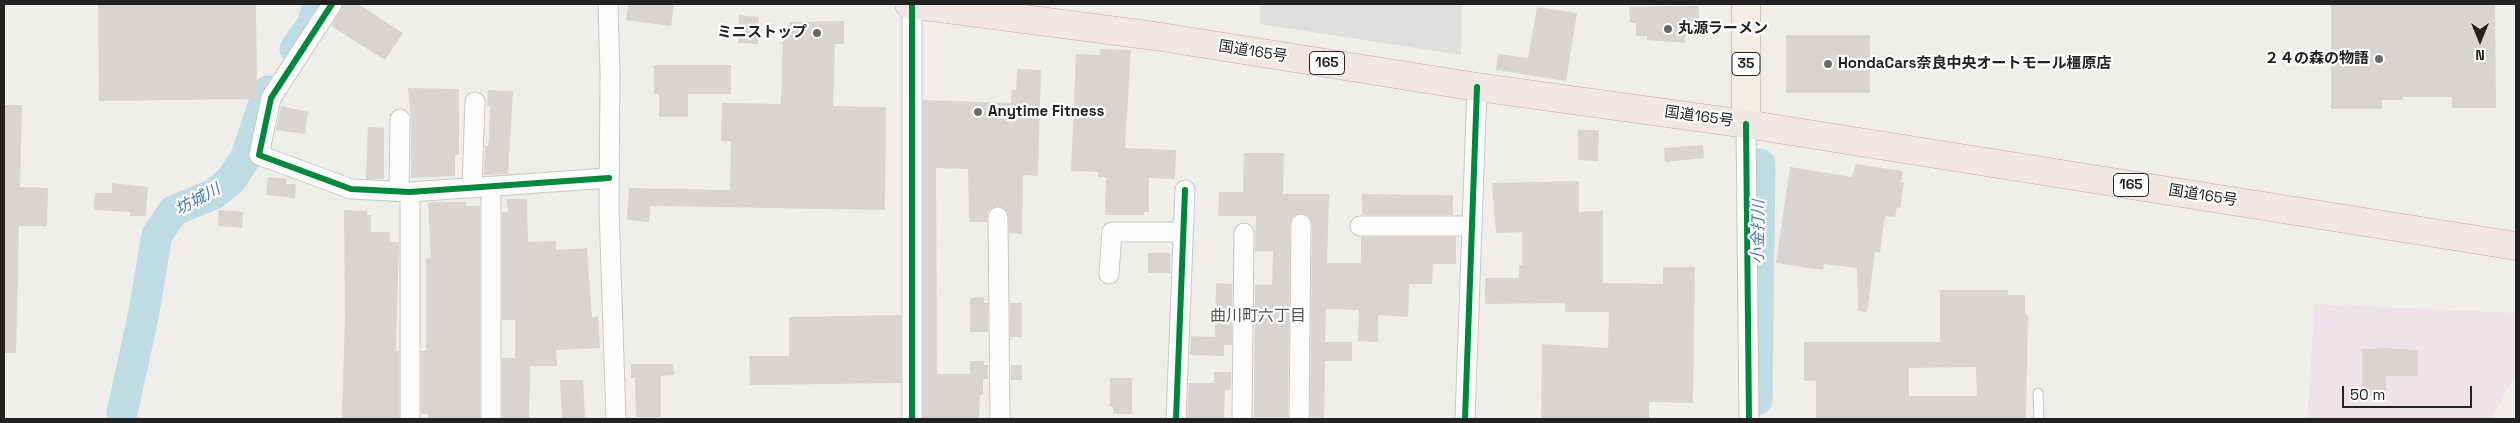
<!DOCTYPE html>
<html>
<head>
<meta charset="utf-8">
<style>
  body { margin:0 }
  #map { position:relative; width:2520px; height:423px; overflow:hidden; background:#f0eeeb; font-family:"Space Grotesk",sans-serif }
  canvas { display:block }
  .frame { position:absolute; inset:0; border:5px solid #222; pointer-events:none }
  .north { position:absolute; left:2455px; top:15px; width:50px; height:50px; -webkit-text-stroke:4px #fff; paint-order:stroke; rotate:180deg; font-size:14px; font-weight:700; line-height:20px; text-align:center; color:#222 }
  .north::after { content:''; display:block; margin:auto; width:18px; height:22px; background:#222; clip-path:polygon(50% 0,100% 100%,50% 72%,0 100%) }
  .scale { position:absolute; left:2342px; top:386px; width:130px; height:22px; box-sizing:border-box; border:2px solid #222; border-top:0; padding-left:6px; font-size:15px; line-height:18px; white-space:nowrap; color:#222; -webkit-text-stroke:4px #fff; paint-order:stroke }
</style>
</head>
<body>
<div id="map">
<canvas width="2520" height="423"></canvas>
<div class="frame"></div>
<div class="north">N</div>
<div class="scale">50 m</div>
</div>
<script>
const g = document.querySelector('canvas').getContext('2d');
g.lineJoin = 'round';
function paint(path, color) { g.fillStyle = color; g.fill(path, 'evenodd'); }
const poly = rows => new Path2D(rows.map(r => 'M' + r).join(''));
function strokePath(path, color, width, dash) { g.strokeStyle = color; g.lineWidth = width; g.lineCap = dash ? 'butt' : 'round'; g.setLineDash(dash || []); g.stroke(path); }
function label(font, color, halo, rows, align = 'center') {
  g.font = font + ' "Space Grotesk","Noto Sans JP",sans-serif'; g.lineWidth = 4.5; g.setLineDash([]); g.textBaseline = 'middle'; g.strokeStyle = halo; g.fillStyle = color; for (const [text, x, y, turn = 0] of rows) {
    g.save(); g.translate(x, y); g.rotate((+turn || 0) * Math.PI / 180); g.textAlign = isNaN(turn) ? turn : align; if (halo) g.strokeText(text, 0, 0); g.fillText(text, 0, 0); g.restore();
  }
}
paint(poly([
  [2315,304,2516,313,2516,375,2494,413,2493,419,2307,419]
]), '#ede4e9');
paint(poly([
  [1260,4,1462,4,1461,55,1260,24]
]), '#e0dfde');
strokePath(poly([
  [295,49,312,25,318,4],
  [1757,400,1760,164],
  [122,413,143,317,157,235,173,211,214,194,231,180,246,157,268,91]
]), '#bfdbe3', 31);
paint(poly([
  [98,4,256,4,257,99,99,101],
  [343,4,358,4,403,33,385,60,331,26],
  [628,4,674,4,671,26,626,20],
  [2331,4,2495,4,2496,108,2452,108,2452,97,2403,97,2403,100,2382,100,2382,109,2331,109],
  [1699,6,1699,36,1685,36,1685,43,1647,40,1647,36,1636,36,1636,23,1630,23,1629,7],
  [1537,7,1577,13,1566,81,1496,70,1498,54,1528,58],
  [739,15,759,17,758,44,738,43],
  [844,21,844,44,835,44,833,106,886,107,885,210,659,206,650,206,649,222,627,220,629,188,730,190,731,141,721,141,722,103,781,104,783,36,789,36,789,22],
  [1786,35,1870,35,1870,93,1786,93],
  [1100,49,1131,50,1125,148,1176,150,1175,179,1149,178,1149,212,1144,212,1144,215,1105,215,1106,177,1098,177,1098,172,1071,171,1076,54,1100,55],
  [654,65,731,65,731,94,688,94,688,117,659,117,659,94,654,94],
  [1017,69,1041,70,1038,176,1023,175,1022,234,1009,233,1008,212,998,206,988,211,987,222,969,222,968,169,936,168,937,374,970,374,970,361,984,361,984,365,988,365,988,379,983,379,983,395,980,395,979,419,923,419,923,100,1011,103,1012,90,1016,90],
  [408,88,459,89,459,155,455,155,455,176,411,178,411,119],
  [488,90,513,91,508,174,484,175,485,146,488,146,489,138,490,106,487,106],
  [4,105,22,105,20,187,48,188,47,226,19,226,16,353,4,353],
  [281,106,308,112,305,134,276,130],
  [368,127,384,128,384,179,366,179],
  [1578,130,1599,130,1598,161,1578,160],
  [1703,145,1704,158,1665,162,1664,148],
  [1244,153,1284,153,1283,194,1329,194,1327,263,1361,263,1361,237,1456,237,1456,264,1433,264,1432,284,1409,284,1408,317,1378,315,1378,342,1358,341,1359,310,1326,309,1325,342,1352,342,1352,361,1325,361,1324,418,1310,417,1312,224,1307,215,1301,213,1292,218,1290,224,1288,417,1254,417,1255,285,1272,285,1273,251,1255,251,1256,216,1218,216,1219,192,1243,192],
  [1856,164,1903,171,1901,182,1904,182,1900,208,1897,207,1895,217,1885,216,1880,253,1875,252,1867,312,1858,311,1857,268,1824,264,1823,270,1776,263,1790,167,1852,177],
  [268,177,287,179,286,184,296,184,295,198,266,195],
  [1579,181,1579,212,1603,211,1603,283,1663,284,1663,267,1695,267,1693,403,1649,402,1649,419,1541,419,1542,344,1608,348,1609,312,1565,312,1565,303,1485,304,1485,278,1519,278,1519,265,1522,265,1522,232,1496,233,1492,183],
  [112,183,148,187,146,216,130,216,130,212,94,210,95,193,112,193],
  [1362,194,1453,195,1453,215,1362,215],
  [507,199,527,199,528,242,556,241,556,250,587,248,592,317,598,316,600,348,556,350,557,366,530,366,529,419,502,419,502,358,515,358,515,320,502,320,502,212,508,212],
  [428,202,466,202,466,206,480,206,480,419,428,419,428,414,421,414,421,351,426,351,426,258,431,259],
  [219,210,243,212,242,228,218,226],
  [344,210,367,211,367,215,371,215,371,232,390,232,390,242,399,242,396,351,399,351,399,419,342,418,345,314],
  [1148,253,1170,253,1170,273,1148,273],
  [1216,283,1232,284,1232,345,1224,345,1224,356,1190,355,1191,336,1215,337],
  [1940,290,2008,290,2008,295,2025,295,2025,314,2028,315,2026,419,1816,419,1816,381,1804,381,1804,342,1940,342],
  [1976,367,1977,396,1909,396,1909,368],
  [984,297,984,303,988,303,988,332,970,332,970,298],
  [1010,303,1022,303,1022,337,1010,337],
  [901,315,901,383,750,385,749,356,789,356,789,317],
  [2386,348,2418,350,2418,376,2386,376,2386,396,2362,396,2362,349],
  [631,364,673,364,674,375,661,376,661,417,636,417,635,378,631,378],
  [1011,365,1022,365,1022,380,1011,380],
  [1214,372,1231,372,1231,390,1225,390,1224,419,1187,419,1189,383,1214,383],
  [1110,378,1132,378,1132,414,1113,414,1113,407,1110,407],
  [560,380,583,380,585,419,562,419]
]), '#d7d4d2');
const service = poly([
  [2038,393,2039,419]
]);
const minor = poly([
  [332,4,271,98,259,155,351,189,410,192,609,178],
  [608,4,610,74,609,209,616,419],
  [912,4,912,419],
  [1746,124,1749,419],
  [491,187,491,419],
  [472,188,475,102],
  [399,191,400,119],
  [998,217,1000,419],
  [1360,226,1472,226],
  [1109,274,1112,232,1183,232],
  [410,419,410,192],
  [1176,419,1185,190],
  [1242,419,1244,233],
  [1299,419,1301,224],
  [1465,419,1477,87]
]);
const primary = poly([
  [1746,124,1746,4]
]);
const trunk = poly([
  [909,4,1155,36,1477,87,1746,124,2516,246]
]);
strokePath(service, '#c9c8c7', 11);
strokePath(minor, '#c9c8c7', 21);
strokePath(primary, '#a79c86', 29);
strokePath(trunk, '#c5a2ac', 29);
strokePath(service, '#fdfcfc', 9);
strokePath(minor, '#fdfcfc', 19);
strokePath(primary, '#f3ede7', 28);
strokePath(trunk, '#f0e6e4', 28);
strokePath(poly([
  [332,4,271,98,259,155,351,189,410,192,609,178],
  [912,4,912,419],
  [1746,124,1749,419],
  [1176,419,1185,190],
  [1465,419,1477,87]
]), '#00873e', 6);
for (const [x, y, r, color] of [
  [1668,29,5,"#6a6968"],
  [817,33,5,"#6a6968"],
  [2379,59,5,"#6a6968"],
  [1828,64,5,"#6a6968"],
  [978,112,5,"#6a6968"]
]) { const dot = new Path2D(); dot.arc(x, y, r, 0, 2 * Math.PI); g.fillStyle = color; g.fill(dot); strokePath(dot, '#fff', 2); }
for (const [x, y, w] of [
  [1327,63,35],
  [1746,64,28],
  [2131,185,35]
]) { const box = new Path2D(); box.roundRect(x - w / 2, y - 11.5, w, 23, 4); g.fillStyle = '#fff'; g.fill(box); strokePath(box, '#222', 1); }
label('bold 14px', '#222', null, [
  ["165",1327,63],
  ["35",1746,64],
  ["165",2131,185]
]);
label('bold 15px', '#222', '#fff', [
  ["丸源ラーメン",1678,29],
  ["ミニストップ",807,33,"right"],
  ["２４の森の物語",2369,59,"right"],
  ["HondaCars奈良中央オートモール橿原店",1838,64],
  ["Anytime Fitness",988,112]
], 'left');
label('15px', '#222', '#fff', [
  ["国道165号",1253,52,9],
  ["国道165号",1699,117,8],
  ["国道165号",2203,196,9]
]);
label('italic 16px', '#4a7aab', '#fff', [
  ["坊城川",198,200,-28],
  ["小金打川",1759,232,-89]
]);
label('16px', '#555', '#fff', [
  ["曲川町六丁目",1258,317]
]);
</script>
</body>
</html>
